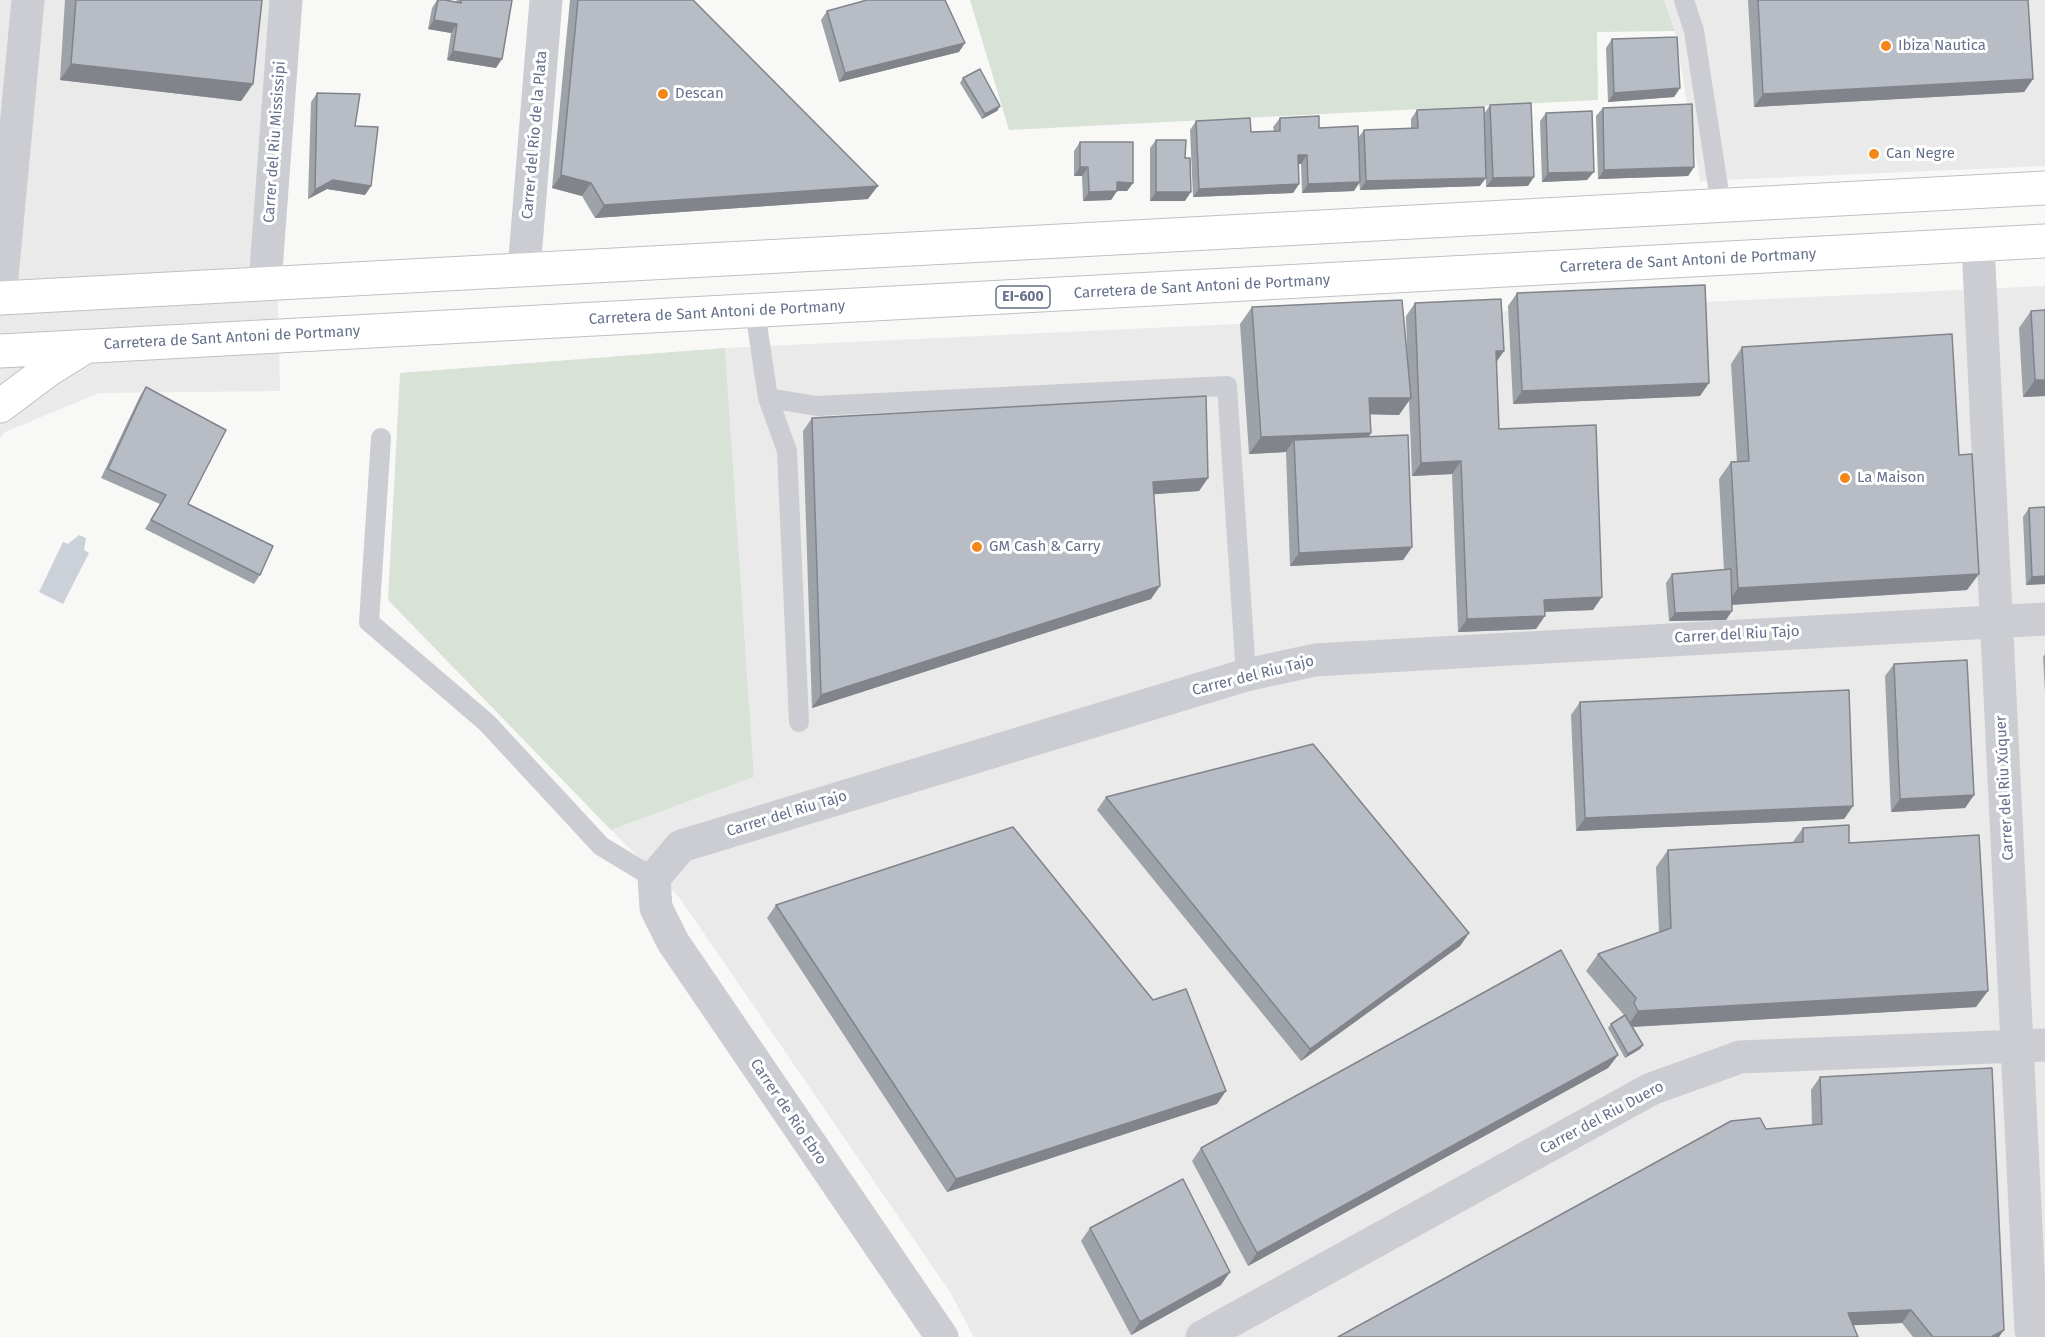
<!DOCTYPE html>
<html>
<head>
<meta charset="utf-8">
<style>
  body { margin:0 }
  canvas { display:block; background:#f8f9f6 }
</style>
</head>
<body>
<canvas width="2045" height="1337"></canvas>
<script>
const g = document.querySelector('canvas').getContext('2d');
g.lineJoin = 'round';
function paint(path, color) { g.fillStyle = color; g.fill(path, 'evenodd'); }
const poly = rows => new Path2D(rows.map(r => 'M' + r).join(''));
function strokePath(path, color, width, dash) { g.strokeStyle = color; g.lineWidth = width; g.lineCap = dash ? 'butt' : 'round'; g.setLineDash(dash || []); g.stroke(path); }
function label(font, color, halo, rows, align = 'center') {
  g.font = font + ' "Fira Sans",sans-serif'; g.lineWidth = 6; g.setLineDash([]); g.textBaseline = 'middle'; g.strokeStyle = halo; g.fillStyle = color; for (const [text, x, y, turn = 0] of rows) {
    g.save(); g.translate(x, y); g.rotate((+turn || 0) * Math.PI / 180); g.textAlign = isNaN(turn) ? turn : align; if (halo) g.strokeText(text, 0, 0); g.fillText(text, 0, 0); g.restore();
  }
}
paint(poly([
  [0,0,299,0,276,229,280,391,99,393,5,432,0,438],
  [1664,0,2045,0,2045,166,1700,181,1675,31],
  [2045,286,2045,1337,974,1337,950,1292,679,897,611,830,754,777,725,348]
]), '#e9eae9');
paint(poly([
  [970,0,1664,0,1675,31,1597,32,1598,100,1009,130],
  [725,348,754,777,611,830,388,600,400,373]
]), '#d8e2d7');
paint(poly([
  [79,535,86,538,84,550,89,553,63,604,39,592,63,542,68,544]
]), '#ccd1d9');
const primary = poly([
  [0,298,2045,188],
  [0,351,2045,241],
  [0,406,48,370,85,347]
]);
strokePath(primary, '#bec0c5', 35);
strokePath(poly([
  [1684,0,1694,31,1721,206],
  [755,311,768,398,817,406,1227,386,1246,675],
  [768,398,787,451,799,722],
  [381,438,369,622,487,723,601,846,654,878]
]), '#cccdd2', 20);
strokePath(poly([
  [1978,245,2031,1331],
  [524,270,546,0],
  [265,284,286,0],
  [0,298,28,0],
  [942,1337,673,942,656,908,654,878,681,846,1246,675,1315,660,2045,619],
  [1202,1337,1651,1089,1740,1057,2045,1045]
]), '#cccdd2', 33);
strokePath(primary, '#fff', 33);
paint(poly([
  [65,0,262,0,253,84,241,101,60,80],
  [437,0,445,0,456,2,457,0,512,0,496,68,447,60,451,33,428,29,432,8],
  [570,0,693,0,868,199,595,218,582,196,552,188],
  [1748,0,2028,0,2033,79,2024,92,1754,107],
  [827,11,959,52,839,82,821,20],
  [1612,39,1680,88,1674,97,1608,102,1606,48],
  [963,78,1000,106,997,111,982,119,960,83],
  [317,93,355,126,371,186,365,195,327,189,308,199,311,102],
  [1490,105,1528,186,1486,187,1485,139,1480,186,1360,190,1359,182,1354,191,1302,193,1301,164,1298,164,1299,184,1293,193,1193,197,1190,130,1196,121,1251,132,1274,131,1273,127,1280,118,1358,138,1364,130,1411,128,1411,119,1417,110,1484,114],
  [1603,108,1694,167,1688,176,1598,179,1596,116],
  [1546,113,1587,180,1542,182,1540,121],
  [1156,140,1185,201,1150,201,1150,148],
  [1080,142,1133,183,1127,191,1117,191,1111,200,1083,201,1082,176,1074,176,1074,151],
  [1517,293,1700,396,1513,404,1508,306],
  [1415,303,1504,351,1496,361,1499,429,1593,610,1545,612,1536,629,1458,632,1452,474,1412,476,1409,400,1399,415,1370,414,1371,433,1369,436,1412,547,1403,560,1290,566,1286,452,1249,454,1240,324,1252,307,1408,373,1406,316],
  [2031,311,2045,396,2023,397,2019,328],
  [1742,347,1967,590,1732,605,1726,620,1669,621,1666,583,1672,574,1724,570,1719,479,1731,462,1737,462,1731,364],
  [146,387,188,504,260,575,254,584,145,529,160,504,101,478,140,396],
  [812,418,1208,478,1199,491,1154,494,1151,599,812,708,803,431],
  [2045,507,2045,584,2026,585,2023,517,2029,508],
  [2045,654,2045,692,2043,657],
  [1894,664,1974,795,1965,808,1891,812,1885,676],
  [1580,702,1853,806,1844,819,1576,831,1571,715],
  [1106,797,1469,933,1460,946,1301,1061,1097,810],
  [1803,828,1849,843,1976,1007,1633,1027,1643,1045,1640,1049,1625,1058,1608,1028,1611,1024,1624,1015,1586,971,1598,954,1659,932,1656,867,1668,850,1792,843],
  [776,905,1217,1104,947,1192,767,918],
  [1618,1055,1608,1068,1248,1266,1192,1161,1201,1148],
  [1820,1077,1999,1337,1913,1337,1902,1323,1853,1325,1766,1129,1812,1125,1811,1090],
  [1090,1228,1221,1285,1131,1335,1081,1241]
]), '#9ea2a9');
paint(poly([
  [434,20,457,24,451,33,428,29],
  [965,43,959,52,839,82,845,73],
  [453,51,502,59,496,68,447,60],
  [71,64,253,84,241,101,60,80],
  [2033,79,2024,92,1754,107,1763,94],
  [1680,88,1674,97,1608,102,1614,93],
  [1000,106,997,111,982,119,985,114],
  [1298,155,1307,155,1301,164,1291,164],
  [1080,167,1088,167,1082,176,1074,176],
  [1694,167,1688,176,1598,179,1604,170],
  [1594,172,1587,180,1542,182,1548,173],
  [561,175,591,183,582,196,552,188],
  [1534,177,1528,186,1486,187,1493,178],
  [1486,178,1480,186,1360,190,1366,181],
  [333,180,371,186,365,195,327,189,308,199,315,190],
  [1117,182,1133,183,1127,191,1111,191],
  [1360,182,1354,191,1302,193,1308,184],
  [1299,184,1293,193,1193,197,1199,189],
  [878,186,868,199,595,218,604,205],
  [1117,191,1111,200,1083,201,1089,192],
  [1156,192,1191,192,1185,201,1150,201],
  [1496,351,1504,351,1495,364],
  [2035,380,2045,380,2045,396,2023,397],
  [1709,383,1700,396,1513,404,1522,391],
  [1369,398,1411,398,1399,415,1357,414],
  [1371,433,1360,449,1294,440,1286,452,1249,454,1261,437],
  [1461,461,1452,474,1412,476,1421,463],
  [1208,478,1199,491,1144,495,1153,482],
  [1412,547,1403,560,1290,566,1299,553],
  [1979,574,1967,590,1726,605,1738,588],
  [2045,576,2045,584,2026,585,2032,577],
  [1160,586,1151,599,812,708,821,695],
  [1602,597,1593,610,1535,612,1544,600],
  [1732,611,1726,620,1669,621,1675,613],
  [1545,616,1536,629,1458,632,1467,619],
  [1974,795,1965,808,1891,812,1900,799],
  [1853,806,1844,819,1576,831,1585,818],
  [1469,933,1460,946,1301,1061,1310,1049],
  [1988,991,1976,1007,1627,1027,1638,1011],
  [1643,1045,1640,1049,1625,1058,1628,1054],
  [1618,1055,1608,1068,1248,1266,1257,1253],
  [1226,1091,1217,1104,947,1192,956,1179],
  [1230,1272,1221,1285,1131,1335,1140,1322],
  [1911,1310,1902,1323,1839,1326,1848,1313],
  [2004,1330,1999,1337,1991,1337]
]), '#81848a');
const building = poly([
  [76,0,262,0,253,84,71,64,76,0],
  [438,0,445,0,461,3,461,0,512,0,502,59,453,51,457,24,434,20,438,0],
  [578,0,693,0,878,186,604,205,591,183,561,175,578,0],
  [867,0,945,0,965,43,845,73,827,11,867,0],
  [1758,0,2028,0,2033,79,1763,94,1758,0],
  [1677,37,1680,88,1614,93,1612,39,1677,37],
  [980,69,1000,106,985,114,963,78,980,69],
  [317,93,360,94,355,126,378,127,371,186,333,180,315,190,317,93],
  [1531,103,1534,177,1493,178,1490,105,1531,103],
  [1692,104,1694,167,1604,170,1603,108,1692,104],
  [1484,107,1486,178,1366,181,1364,130,1418,128,1417,110,1484,107],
  [1592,111,1594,172,1548,173,1546,113,1592,111],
  [1319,116,1319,128,1358,126,1360,182,1308,184,1307,155,1298,155,1299,184,1199,189,1196,121,1250,118,1251,132,1280,131,1280,118,1319,116],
  [1156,140,1186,140,1185,158,1190,158,1191,192,1156,192,1156,140],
  [1080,142,1133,142,1133,183,1117,182,1117,191,1089,192,1088,167,1080,167,1080,142],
  [1705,285,1709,383,1522,391,1517,293,1705,285],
  [1501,299,1504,351,1496,351,1499,429,1596,425,1602,597,1544,600,1545,616,1467,619,1461,461,1421,463,1415,303,1501,299],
  [1402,300,1411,398,1369,398,1371,433,1261,437,1252,307,1402,300],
  [2045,310,2045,380,2035,380,2031,311,2045,310],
  [1952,334,1959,455,1972,454,1979,574,1738,588,1731,462,1749,461,1742,347,1952,334],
  [146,387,226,430,188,504,273,546,260,575,151,520,166,495,108,469,146,387],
  [1206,396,1208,478,1153,482,1160,586,821,695,812,418,1206,396],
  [1408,435,1412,547,1299,553,1294,440,1408,435],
  [2045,507,2045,576,2032,577,2029,508,2045,507],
  [1731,569,1732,611,1675,613,1672,574,1731,569],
  [1967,660,1974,795,1900,799,1894,664,1967,660],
  [1849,690,1853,806,1585,818,1580,702,1849,690],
  [1313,744,1469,933,1310,1049,1106,797,1313,744],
  [1849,825,1849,843,1979,835,1988,991,1638,1011,1634,1003,1636,998,1598,954,1671,928,1668,850,1803,842,1803,828,1849,825],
  [1013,827,1153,1000,1186,989,1226,1091,956,1179,776,905,1013,827],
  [1561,950,1618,1055,1257,1253,1201,1148,1561,950],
  [1625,1015,1643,1045,1628,1054,1611,1024,1625,1015],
  [1992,1068,2004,1330,1991,1337,1933,1337,1911,1310,1848,1313,1858,1337,1338,1337,1731,1121,1760,1118,1766,1129,1822,1124,1820,1077,1992,1068],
  [1183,1179,1230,1272,1140,1322,1090,1228,1183,1179]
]);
paint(building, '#b8bcc5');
strokePath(building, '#81848a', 1.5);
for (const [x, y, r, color] of [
  [1886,46,6,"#f5871a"],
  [663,94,6,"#f5871a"],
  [1874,154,6,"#f5871a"],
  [1845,478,6,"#f5871a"],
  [977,547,6,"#f5871a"]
]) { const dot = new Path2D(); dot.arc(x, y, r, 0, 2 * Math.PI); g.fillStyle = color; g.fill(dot); strokePath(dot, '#fff', 2); }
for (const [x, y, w] of [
  [1023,297,54]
]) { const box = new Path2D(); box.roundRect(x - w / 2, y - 11, w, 22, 4.5); g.fillStyle = '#fff'; g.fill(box); strokePath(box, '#65708b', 1.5); }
label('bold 14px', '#65708b', null, [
  ["EI-600",1023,297]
]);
label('15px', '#65708b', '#fff', [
  ["Ibiza Nautica",1898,46],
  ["Descan",675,94],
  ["Can Negre",1886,154],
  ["La Maison",1857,478],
  ["GM Cash & Carry",989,547]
], 'left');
label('15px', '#65708b', '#fff', [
  ["Carrer del Río de la Plata",535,135,-85],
  ["Carrer del Riu Mississipi",275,142,-86],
  ["Carretera de Sant Antoni de Portmany",1688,261,-3],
  ["Carretera de Sant Antoni de Portmany",1202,287,-3],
  ["Carretera de Sant Antoni de Portmany",717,313,-3],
  ["Carretera de Sant Antoni de Portmany",232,338,-3],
  ["Carrer del Riu Tajo",1737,635,-3],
  ["Carrer del Riu Tajo",1253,676,-14],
  ["Carrer del Riu Xúquer",2005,788,-93],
  ["Carrer del Riu Tajo",787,814,-17],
  ["Carrer de Rio Ebro",788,1112,56],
  ["Carrer del Riu Duero",1602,1118,-28]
]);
</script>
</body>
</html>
